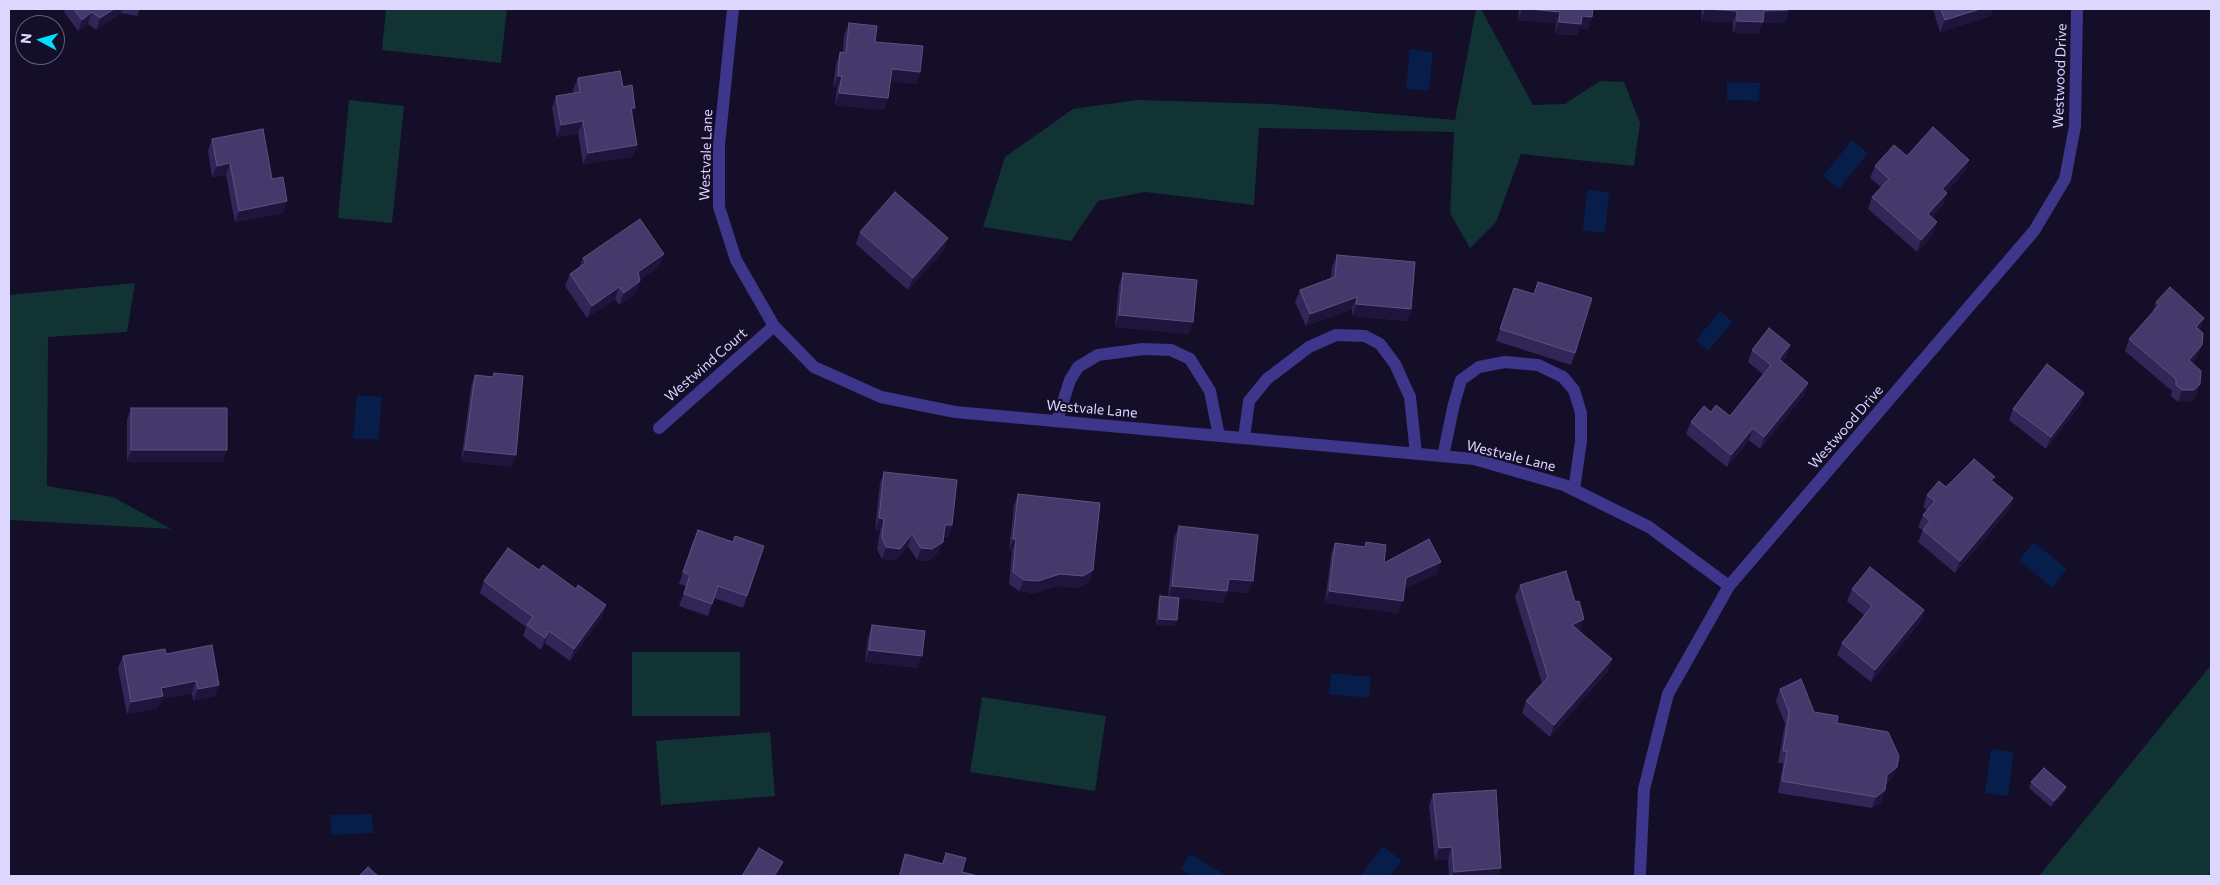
<!DOCTYPE html>
<html>
<head>
<meta charset="utf-8">
<style>
  body { margin:0 }
  #map { position:relative; width:2220px; height:885px; overflow:hidden; background:#140e29; font-family:Commissioner,sans-serif }
  canvas { display:block }
  .frame { position:absolute; inset:0; border:10px solid #ddd6ff; pointer-events:none }
  .north { position:absolute; left:15px; top:15px; width:50px; height:50px; box-sizing:border-box; background:#140e29; border:1px solid #645e7f; border-radius:50%; rotate:276deg; font-size:14px; font-weight:700; line-height:20px; text-align:center; color:#ddd6ff }
  .north::after { content:''; display:block; margin:auto; width:18px; height:22px; background:#02dcff; clip-path:polygon(50% 0,100% 100%,50% 72%,0 100%) }
</style>
</head>
<body>
<div id="map">
<canvas width="2220" height="885"></canvas>
<div class="frame"></div>
<div class="north">N</div>
</div>
<script>
const g = document.querySelector('canvas').getContext('2d');
g.lineJoin = 'round';
function paint(path, color) { g.fillStyle = color; g.fill(path, 'evenodd'); }
const poly = rows => new Path2D(rows.map(r => 'M' + r).join(''));
function strokePath(path, color, width, dash) { g.strokeStyle = color; g.lineWidth = width; g.lineCap = dash ? 'butt' : 'round'; g.setLineDash(dash || []); g.stroke(path); }
function label(font, color, halo, rows, align = 'center') {
  g.font = font + ' Commissioner,sans-serif'; g.lineWidth = 4.5; g.setLineDash([]); g.textBaseline = 'middle'; g.strokeStyle = halo; g.fillStyle = color; for (const [text, x, y, turn = 0] of rows) {
    g.save(); g.translate(x, y); g.rotate((+turn || 0) * Math.PI / 180); g.textAlign = isNaN(turn) ? turn : align; if (halo) g.strokeText(text, 0, 0); g.fillText(text, 0, 0); g.restore();
  }
}
paint(poly([
  [386,9,507,9,501,63,382,50],
  [1476,9,1481,9,1533,105,1565,104,1600,81,1624,82,1640,123,1634,166,1521,154,1496,222,1470,248,1450,213,1454,132,1259,128,1254,205,1145,192,1098,201,1071,241,983,227,1005,157,1073,109,1137,100,1273,104,1455,120],
  [349,100,404,106,392,223,338,218],
  [135,283,127,332,48,337,47,486,113,497,171,529,9,520,9,295],
  [632,652,740,652,740,716,632,716],
  [2211,665,2211,872,2207,876,2039,876],
  [982,697,1106,716,1095,791,970,772],
  [770,732,775,796,661,805,656,741]
]), '#113334');
paint(poly([
  [1410,49,1433,52,1429,91,1406,89],
  [1727,82,1760,83,1759,101,1727,100],
  [1852,140,1868,153,1839,189,1823,176],
  [1587,190,1609,192,1605,233,1583,231],
  [1720,311,1733,322,1708,351,1696,340],
  [357,395,382,397,378,440,353,438],
  [2034,542,2067,569,2052,588,2019,560],
  [1331,673,1371,677,1369,698,1329,694],
  [1991,749,2014,752,2008,796,1985,793],
  [372,814,373,833,331,835,330,815],
  [1383,846,1402,861,1389,876,1360,876],
  [1190,854,1224,874,1223,876,1192,876,1181,869]
]), '#071d4a');
strokePath(poly([
  [733,9,719,145,719,207,736,260,774,326,814,367,881,397,955,412,1474,459,1564,485,1649,527,1729,586],
  [1057,421,1070,380,1078,367,1098,355,1143,349,1171,350,1190,359,1210,391,1219,436],
  [659,428,774,326],
  [1244,438,1249,401,1267,379,1309,347,1336,335,1365,336,1380,344,1395,364,1410,397,1416,454],
  [1443,456,1454,404,1461,380,1479,367,1505,362,1538,365,1563,377,1574,390,1581,413,1581,441,1574,490],
  [1640,873,1644,789,1668,694,1729,586,2034,231,2065,179,2075,126,2077,9]
]), '#3d368b', 12);
paint(poly([
  [65,9,140,9,137,16,121,13,96,30,88,24,78,31,64,12],
  [1519,9,1593,9,1588,29,1580,28,1577,35,1555,34,1556,23,1518,20],
  [1702,9,1789,9,1785,22,1762,23,1758,34,1733,33,1733,22,1701,21],
  [1933,9,1993,9,1990,16,1940,32],
  [849,23,920,72,916,84,890,81,888,98,884,110,835,105,837,88,833,88,836,64,840,52,843,52,844,35],
  [578,78,623,87,632,116,637,145,632,157,583,164,578,133,557,137,552,108,556,96,574,93,573,89],
  [212,139,272,179,283,213,235,222,226,175,212,177,208,151],
  [1907,156,1965,171,1946,192,1943,205,1932,217,1933,234,1917,252,1868,209,1872,197,1881,187,1870,178,1875,166],
  [860,232,944,250,908,290,856,244],
  [1337,255,1411,309,1407,321,1352,316,1352,309,1306,326,1295,302,1300,290,1331,278,1332,267],
  [583,258,659,266,640,280,640,281,636,293,619,305,615,299,587,318,565,286,570,274,579,267],
  [1123,273,1189,334,1115,327,1119,285],
  [1538,282,1575,353,1571,365,1496,341,1514,288,1534,294],
  [2156,302,2200,330,2202,345,2197,357,2192,363,2200,384,2196,396,2190,402,2178,402,2171,396,2172,391,2125,351,2129,339,2153,312],
  [1790,345,1786,357,1782,362,1808,383,1804,395,1760,449,1749,440,1727,467,1686,434,1691,422,1730,416,1763,374,1748,362,1752,350],
  [494,373,512,467,461,461,471,387,475,375,492,377],
  [2080,405,2046,449,2009,420,2013,409],
  [131,408,227,450,223,462,127,462,127,420],
  [884,472,952,525,948,537,943,537,938,553,928,561,917,560,908,546,896,560,882,559,877,549,880,531,875,530,880,483],
  [1993,481,2013,498,2009,510,1955,573,1918,542,1923,530,1918,527,1923,515,1927,510,1923,507,1927,495,1946,487],
  [1018,494,1089,582,1078,588,1056,586,1034,593,1019,591,1009,584,1012,551,1009,551,1014,505],
  [1179,526,1249,593,1227,591,1223,603,1179,598,1175,626,1156,625,1158,602,1160,596,1168,597,1174,538],
  [693,541,747,596,743,608,714,598,708,616,679,606,686,586,679,584],
  [1366,542,1384,563,1437,574,1404,588,1398,613,1325,603,1331,555,1335,543,1364,547],
  [539,570,606,605,602,617,570,661,545,643,541,650,523,636,526,627,480,593,484,581],
  [1520,585,1580,631,1608,671,1550,737,1522,713,1526,701,1542,683,1515,597],
  [1852,589,1924,610,1920,622,1871,682,1837,655,1842,643,1864,615,1847,601],
  [872,625,918,668,865,662,868,637],
  [166,654,215,696,193,701,192,693,162,699,158,708,127,714,118,668,123,656],
  [1780,689,1814,712,1837,723,1897,767,1892,778,1886,784,1885,790,1881,802,1872,808,1778,793,1783,763,1778,763,1785,724,1776,701],
  [2031,782,2066,787,2064,793,2051,807,2029,788],
  [1433,794,1501,868,1498,876,1449,876,1448,859,1435,860,1429,806],
  [946,853,962,872,978,876,898,876,905,854,942,863]
]), '#322658');
paint(poly([
  [114,9,123,9,121,13,96,30,100,18],
  [1522,9,1529,9,1560,12,1556,23,1518,20],
  [1705,9,1737,11,1733,22,1701,21],
  [1980,9,1993,9,1990,16,1940,32,1945,20],
  [1789,10,1785,22,1762,23,1758,34,1733,33,1737,21,1764,11],
  [92,12,88,24,78,31,82,20],
  [1582,16,1592,17,1588,29,1580,28,1577,35,1555,34,1559,22],
  [892,69,920,72,916,84,887,81],
  [838,76,842,76,837,88,833,88],
  [839,93,888,98,884,110,835,105],
  [631,108,635,108,631,119],
  [583,121,578,133,557,137,561,125],
  [637,145,632,157,583,164,588,153],
  [1969,160,1965,171,1938,201,1942,189],
  [230,163,226,175,212,177,217,166],
  [1947,193,1943,205,1924,226,1928,214],
  [287,201,283,213,235,222,239,211],
  [1937,222,1933,234,1917,252,1921,240],
  [948,238,944,250,908,290,913,278],
  [664,254,659,266,634,284,638,272],
  [640,281,636,293,619,305,624,293],
  [619,287,615,299,587,318,592,306],
  [1357,297,1352,309,1306,326,1310,314],
  [1356,304,1411,309,1407,321,1352,316],
  [1119,315,1193,322,1189,334,1115,327],
  [2204,318,2200,330,2192,339,2196,327],
  [1790,345,1786,357,1774,371,1779,359],
  [2202,345,2197,357,2185,372,2189,360],
  [1808,383,1804,395,1760,449,1764,437],
  [2200,384,2196,396,2190,402,2178,402,2182,390],
  [2084,393,2080,405,2046,449,2051,437],
  [1753,428,1749,440,1727,467,1731,455],
  [131,450,227,450,223,462,127,462],
  [465,450,516,455,512,467,461,461],
  [2013,498,2009,510,1955,573,1960,561],
  [879,518,884,519,880,531,875,530],
  [945,525,952,525,948,537,940,536],
  [912,534,908,546,896,560,882,559,886,547],
  [1013,539,1016,539,1012,551,1009,551],
  [943,542,938,553,928,561,917,560,921,548],
  [1441,562,1437,574,1402,590,1406,578],
  [1093,570,1089,582,1078,588,1056,586,1034,593,1019,591,1024,580,1060,574],
  [1229,579,1253,581,1249,593,1227,591,1223,603,1168,597,1172,586],
  [1329,591,1403,601,1398,613,1325,603],
  [606,605,602,617,570,661,574,649],
  [1924,610,1920,622,1871,682,1875,670],
  [1159,619,1177,620,1175,626,1156,625],
  [1584,619,1580,631,1572,625],
  [549,631,545,643,541,650,545,638],
  [869,650,922,656,918,668,865,662],
  [1612,659,1608,671,1550,737,1554,725],
  [196,681,192,693,162,699,158,708,127,714,131,702,161,688],
  [219,685,215,696,193,701,198,689],
  [1897,767,1892,778,1883,786,1887,775],
  [2066,787,2064,793,2051,807,2054,801],
  [1885,790,1881,802,1872,808,1876,797],
  [1452,847,1448,859,1435,860,1439,848],
  [783,862,777,876,774,876],
  [1501,868,1498,876,1453,876,1454,872]
]), '#1e153d');
const building = poly([
  [74,9,114,9,100,18,92,12,82,20,74,9],
  [1529,9,1593,9,1592,17,1582,16,1581,24,1559,22,1560,12,1529,9],
  [1705,9,1789,9,1789,10,1764,11,1763,22,1737,21,1737,11,1705,9],
  [1941,9,1980,9,1945,20,1941,9],
  [849,23,877,26,875,42,923,46,920,72,892,69,888,98,839,93,842,76,838,76,840,52,846,53,849,23],
  [620,71,623,87,632,85,635,108,631,108,637,145,588,153,583,121,561,125,556,96,580,92,578,78,620,71],
  [1933,127,1969,160,1942,189,1947,193,1928,214,1937,222,1921,240,1872,197,1889,179,1875,166,1894,145,1907,156,1933,127],
  [263,129,272,179,283,177,287,201,239,211,230,163,217,166,212,139,263,129],
  [895,192,948,238,913,278,860,232,895,192],
  [640,219,664,254,638,272,640,281,624,293,619,287,592,306,570,274,586,263,583,258,640,219],
  [1337,255,1415,262,1411,309,1356,304,1357,297,1310,314,1300,290,1335,277,1337,255],
  [1123,273,1197,280,1193,322,1119,315,1123,273],
  [1538,282,1592,298,1575,353,1500,329,1514,288,1534,294,1538,282],
  [2170,287,2204,318,2196,327,2203,333,2202,345,2189,360,2201,371,2200,384,2194,390,2182,390,2176,385,2176,379,2129,339,2159,305,2156,302,2170,287],
  [1769,328,1790,345,1779,359,1808,383,1764,437,1753,428,1731,455,1691,422,1704,406,1711,412,1716,405,1730,416,1771,365,1752,350,1769,328],
  [2047,364,2084,393,2051,437,2013,409,2047,364],
  [494,373,523,376,516,455,465,450,475,375,493,377,494,373],
  [131,408,227,408,227,450,131,450,131,408],
  [1974,459,1995,477,1991,480,2013,498,1960,561,1923,530,1930,521,1923,515,1935,501,1927,495,1939,481,1946,487,1974,459],
  [884,472,957,480,952,525,945,525,943,542,932,549,921,548,912,534,900,549,886,547,882,537,884,519,879,518,884,472],
  [1018,494,1100,503,1093,570,1083,576,1060,574,1038,581,1024,580,1013,572,1016,539,1013,539,1018,494],
  [1179,526,1258,535,1253,581,1229,579,1227,591,1172,586,1179,526],
  [698,530,733,542,735,536,764,546,747,596,718,586,712,604,684,594,690,575,683,572,698,530],
  [1429,539,1441,562,1406,578,1403,601,1329,591,1335,543,1365,547,1366,542,1386,545,1384,563,1429,539],
  [508,548,539,570,543,565,576,589,578,585,606,605,574,649,549,631,545,638,527,625,533,617,484,581,508,548],
  [1870,567,1924,610,1875,670,1842,643,1872,606,1852,589,1870,567],
  [1566,571,1575,602,1579,601,1584,619,1572,625,1612,659,1554,725,1526,701,1548,677,1520,585,1566,571],
  [1160,596,1179,598,1177,620,1159,619,1160,596],
  [872,625,925,631,922,656,869,650,872,625],
  [212,645,219,685,198,689,196,681,161,688,163,696,131,702,123,656,165,649,166,654,212,645],
  [1801,679,1814,712,1838,716,1837,723,1888,732,1899,756,1897,767,1887,775,1885,790,1876,797,1782,781,1787,751,1783,751,1789,712,1780,689,1801,679],
  [2044,768,2066,787,2054,801,2031,782,2044,768],
  [1496,790,1501,868,1454,872,1452,847,1439,848,1433,794,1496,790],
  [759,848,783,862,774,876,742,876,759,848],
  [946,853,966,858,962,872,978,876,900,876,905,854,943,864,946,853],
  [368,867,378,876,359,876,368,867]
]);
paint(building, '#44396a');
strokePath(building, '#5c5281', 1);
label('14px', '#ddd6ff', '#140e29', [
  ["Westwood Drive",2060,76,-88],
  ["Westvale Lane",706,155,-88],
  ["Westwind Court",706,365,-41],
  ["Westvale Lane",1092,409,5],
  ["Westwood Drive",1846,427,-49],
  ["Westvale Lane",1511,456,14]
]);
</script>
</body>
</html>
